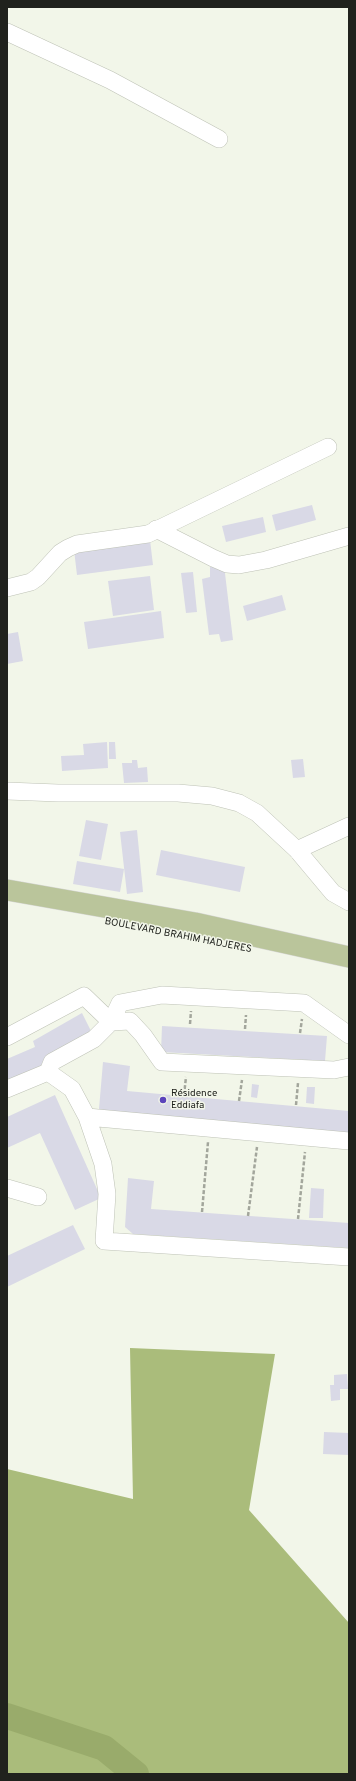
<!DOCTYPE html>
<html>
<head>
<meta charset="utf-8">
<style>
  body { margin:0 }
  #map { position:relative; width:356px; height:1781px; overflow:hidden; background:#f2f6e9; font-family:Overpass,sans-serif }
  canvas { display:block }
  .frame { position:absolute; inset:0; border:8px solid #20221d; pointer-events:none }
</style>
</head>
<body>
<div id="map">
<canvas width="356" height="1781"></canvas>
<div class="frame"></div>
</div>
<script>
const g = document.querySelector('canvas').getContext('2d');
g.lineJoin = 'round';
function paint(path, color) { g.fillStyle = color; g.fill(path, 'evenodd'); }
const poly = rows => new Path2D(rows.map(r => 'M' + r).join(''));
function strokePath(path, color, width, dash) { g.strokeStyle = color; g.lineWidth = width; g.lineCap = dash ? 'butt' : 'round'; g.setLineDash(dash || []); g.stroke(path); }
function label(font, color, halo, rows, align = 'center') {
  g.font = font + ' Overpass,sans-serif'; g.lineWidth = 3; g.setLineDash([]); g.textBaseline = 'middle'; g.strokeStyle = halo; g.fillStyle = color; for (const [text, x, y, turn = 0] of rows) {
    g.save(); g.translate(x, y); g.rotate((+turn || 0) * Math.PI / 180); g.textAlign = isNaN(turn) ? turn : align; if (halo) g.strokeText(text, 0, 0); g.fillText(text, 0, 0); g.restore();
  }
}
paint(poly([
  [130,1348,275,1354,249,1510,349,1623,349,1774,7,1774,7,1469,133,1499]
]), '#aabc7b');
strokePath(poly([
  [7,1716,104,1748,136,1774]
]), '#99ab6b', 26);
paint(poly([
  [312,505,316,520,276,531,272,515],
  [263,517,266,532,226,542,222,526],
  [150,540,153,565,77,575,74,550],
  [224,565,233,640,221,642,219,634,209,635,202,579,210,577,210,567],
  [193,572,197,612,186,613,181,573],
  [150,576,154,610,113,616,108,581],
  [282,595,286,610,247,621,243,606],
  [161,611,164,638,88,649,84,622],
  [18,632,23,661,7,664,7,634],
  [107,742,108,768,62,771,61,756,84,755,83,744],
  [109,742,115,742,116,759,109,759],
  [303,759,305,777,293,778,291,760],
  [132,760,137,760,138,768,147,767,148,782,124,783,122,763,132,763],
  [86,820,108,824,101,860,79,856],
  [137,830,143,892,127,894,120,832],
  [161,850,245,867,240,892,156,875],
  [77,861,124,869,120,892,73,884],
  [82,1013,94,1037,7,1087,7,1059,35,1047,33,1041],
  [162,1026,327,1036,325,1061,161,1052],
  [103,1062,130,1066,127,1091,349,1111,349,1135,105,1113,99,1109],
  [252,1084,259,1085,257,1098,251,1097],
  [307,1087,315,1087,314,1104,306,1103],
  [55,1095,101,1198,75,1210,40,1133,7,1148,7,1117],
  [128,1178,154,1181,151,1209,349,1223,349,1248,133,1234,125,1227],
  [311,1188,324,1189,323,1218,309,1218],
  [73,1225,85,1249,7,1287,7,1256],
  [347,1374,348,1389,340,1389,340,1400,331,1401,330,1385,334,1385,334,1375],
  [324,1432,349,1433,349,1455,323,1454]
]), '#d9d9e6');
const minor = poly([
  [7,32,110,80,219,139],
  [156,529,213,558,227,564,239,565,266,560,349,536],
  [7,588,31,582,38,577,60,553,68,548,77,544,148,534,328,447],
  [7,791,58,793,178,793,212,796,239,803,257,813,297,850,333,893,349,902],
  [297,850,349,826],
  [7,1037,84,996,111,1022,120,1003,162,995,304,1003,349,1035],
  [48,1072,52,1062,94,1039,111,1022,130,1021,143,1035,162,1062,334,1070,349,1067],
  [7,1089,48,1072,72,1089,87,1117,103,1164,107,1194,104,1241,349,1257],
  [87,1117,349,1141],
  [7,1188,38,1197]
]);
const major = poly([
  [7,890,195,923,349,957]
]);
strokePath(minor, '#bec2b6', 18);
strokePath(major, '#d7d7d6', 22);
strokePath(poly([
  [190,1024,191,1011],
  [245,1029,246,1015],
  [300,1033,302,1019],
  [184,1095,186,1077],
  [239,1101,242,1080],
  [296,1105,298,1083],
  [202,1212,208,1142],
  [248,1216,257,1147],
  [298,1219,305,1152]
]), '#a3a69c', 2.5, [4, 2]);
strokePath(minor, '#fff', 17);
strokePath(major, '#bac59b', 21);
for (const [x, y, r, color] of [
  [163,1100,4,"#5b43bb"]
]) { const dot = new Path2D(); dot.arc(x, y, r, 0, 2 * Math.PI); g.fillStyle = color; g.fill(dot); strokePath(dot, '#f2f6e9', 1.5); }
label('10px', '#20221d', '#f2f6e9', [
  ["BOULEVARD BRAHIM HADJERES",178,936,11]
]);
label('10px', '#20221d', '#f2f6e9', [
  ["Résidence",171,1094],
  ["Eddiafa",171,1106]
], 'left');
</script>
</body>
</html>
